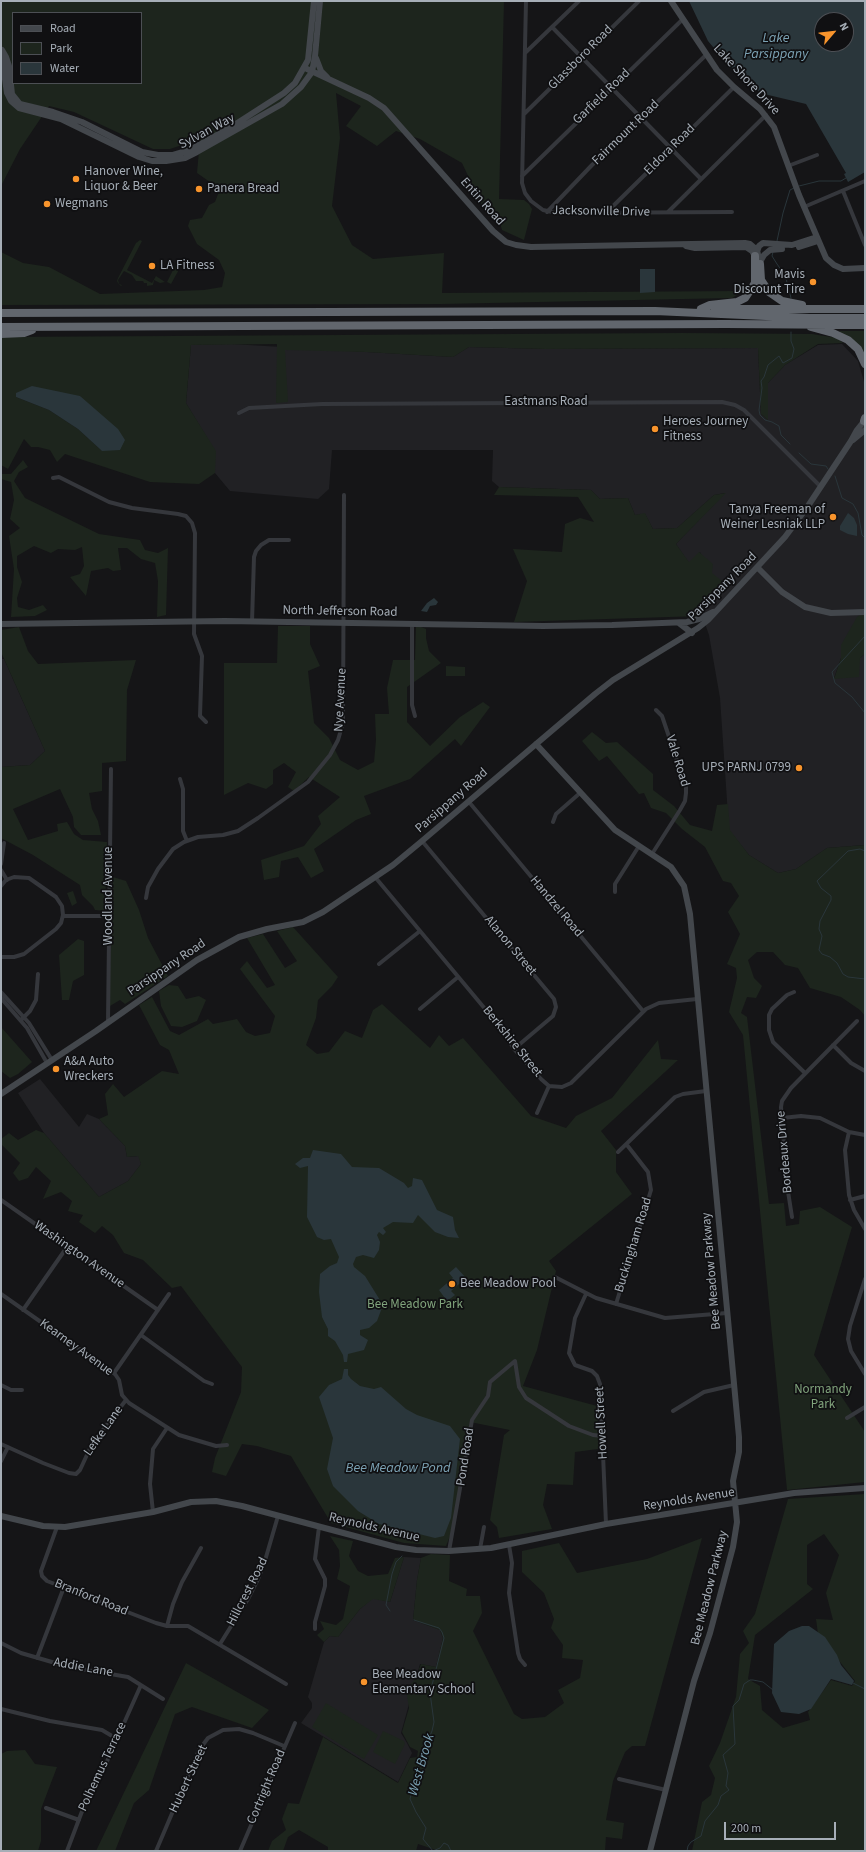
<!DOCTYPE html>
<html>
<head>
<meta charset="utf-8">
<style>
  body { margin:0 }
  #map { position:relative; width:866px; height:1852px; overflow:hidden; background:#151517; font-family:"Source Sans 3",sans-serif }
  canvas { display:block }
  .frame { position:absolute; inset:0; border:2px solid #a6aeb7; pointer-events:none }
  .legend { position:absolute; left:12px; top:12px; width:130px; height:72px; box-sizing:border-box; background:#101012; border:1px solid #4c4f54; margin:0; padding:5px 7px; list-style:none; font-size:12px; color:#a6aeb7 }
  .legend li { display:flex; align-items:center; gap:8px; height:20px }
  .legend b { width:20px; border:1px solid #4c4f54 }
  .north { position:absolute; left:814px; top:12px; width:40px; height:40px; box-sizing:border-box; background:#101012; border:1px solid #4c4f54; border-radius:50%; rotate:62deg; font-size:11px; font-weight:700; line-height:16px; text-align:center; color:#a6aeb7 }
  .north::after { content:''; display:block; margin:auto; width:14px; height:18px; background:#f8942c; clip-path:polygon(50% 0,100% 100%,50% 72%,0 100%) }
  .scale { position:absolute; left:724px; top:1822px; width:112px; height:18px; box-sizing:border-box; border:2px solid #a6aeb7; border-top:0; padding-left:5px; font-size:12px; line-height:14px; white-space:nowrap; color:#a6aeb7; -webkit-text-stroke:3px #101012; paint-order:stroke }
</style>
</head>
<body>
<div id="map">
<canvas width="866" height="1852"></canvas>
<div class="frame"></div>
<ul class="legend">
<li><b style="height:5px;background:#43474c"></b>Road</li>
<li><b style="height:11px;background:#1d251d"></b>Park</li>
<li><b style="height:11px;background:#2a363b"></b>Water</li>
</ul>
<div class="north">N</div>
<div class="scale">200 m</div>
</div>
<script>
const g = document.querySelector('canvas').getContext('2d');
g.lineJoin = 'round';
function paint(path, color) { g.fillStyle = color; g.fill(path, 'evenodd'); }
const poly = rows => new Path2D(rows.map(r => 'M' + r).join(''));
function strokePath(path, color, width, dash) { g.strokeStyle = color; g.lineWidth = width; g.lineCap = dash ? 'butt' : 'round'; g.setLineDash(dash || []); g.stroke(path); }
function label(font, color, halo, rows, align = 'center') {
  g.font = font + ' "Source Sans 3",sans-serif'; g.lineWidth = 3.5; g.setLineDash([]); g.textBaseline = 'middle'; g.strokeStyle = halo; g.fillStyle = color; for (const [text, x, y, turn = 0] of rows) {
    g.save(); g.translate(x, y); g.rotate((+turn || 0) * Math.PI / 180); g.textAlign = isNaN(turn) ? turn : align; if (halo) g.strokeText(text, 0, 0); g.fillText(text, 0, 0); g.restore();
  }
}
paint(poly([
  [231,344,453,357,469,347,545,349,758,348,761,414,768,420,768,383,785,365,818,345,842,344,858,361,865,385,865,612,842,645,841,658,834,678,865,654,865,845,827,848,796,869,778,873,749,855,729,830,720,698,709,635,702,615,711,573,700,552,689,563,676,544,725,493,714,495,677,528,653,529,645,514,635,515,628,498,600,499,591,490,499,487,492,481,493,450,332,450,329,489,318,499,230,491,215,473,215,451,186,403,191,345],
  [1,659,4,659,45,751,30,765,1,767],
  [40,1079,79,1127,87,1114,99,1119,125,1146,127,1157,139,1156,141,1164,128,1181,99,1197,44,1133,18,1093],
  [404,1557,421,1558,417,1580,413,1620,440,1630,443,1638,436,1667,420,1664,401,1733,407,1743,412,1753,398,1782,301,1723,312,1708,312,1703,308,1697,324,1642,330,1636,338,1637,360,1609,373,1598,390,1602]
]), '#212124');
paint(poly([
  [1,1,504,1,499,199,524,200,529,204,532,209,524,240,502,230,499,220,485,212,462,163,420,139,396,131,377,146,346,126,361,106,336,93,340,138,332,206,352,245,373,259,444,253,442,293,743,291,732,298,442,304,1,305,1,252,23,263,49,267,100,294,204,290,222,287,225,273,219,260,197,244,188,226,190,220,202,218,209,205,215,202,220,189,197,173,200,139,170,149,153,149,74,112,49,106,20,149,1,186],
  [13,13,141,13,141,83,13,83],
  [140,240,142,241,127,270,152,283,156,276,165,282,160,283,154,280,153,285,147,286,147,283,144,283,143,281,136,281,132,275,124,271,118,280,119,284,122,285,121,286,118,283,117,281,118,278,136,243],
  [177,262,181,262,185,264,182,264,171,284,167,282],
  [840,331,865,331,865,357,839,333],
  [682,333,812,334,837,338,843,343,818,344,785,365,768,383,768,420,761,414,758,348,545,349,469,347,453,357,365,352,285,350,288,402,276,403,277,344,191,345,186,403,216,451,215,473,199,484,150,482,65,454,57,462,50,450,38,447,31,447,24,439,8,469,1,465,1,337],
  [80,396,102,451,78,429,49,410,16,397],
  [23,460,28,467,19,472,14,481,25,498,99,534,140,540,145,550,158,553,168,548,166,615,157,617,158,581,155,563,141,559,127,548,118,548,121,570,113,571,108,568,91,571,86,596,70,577,80,574,84,566,82,547,75,550,58,549,51,553,34,546,17,556,17,567,22,582,17,598,18,607,29,610,43,605,47,610,35,616,11,617,14,569,9,536,20,528,10,519,14,500,11,482,1,479,1,474,11,474],
  [499,487,591,490,600,499,628,498,635,515,645,513,653,529,677,528,714,495,726,493,676,544,689,562,699,552,713,564,712,573,727,585,700,616,514,622,527,581,513,549,562,552,565,524,580,518,594,522,578,497,494,495],
  [865,612,865,654,860,658,859,677,834,679,841,658,841,645,857,617],
  [416,625,426,629,426,638,429,651,441,663,407,687,407,722,430,746,460,717,483,702,490,707,461,746,455,739,410,779,364,796,371,814,356,820,314,849,324,871,311,878,298,857,281,861,279,877,264,880,261,860,304,846,321,824,318,816,340,797,309,777,294,791,288,787,296,772,284,763,273,770,273,784,266,789,248,783,224,795,224,663,277,663,278,626,310,626,310,644,320,666,308,671,314,723,329,738,340,760,358,770,374,762,376,740,375,714,389,714,387,688,393,660,415,660],
  [19,627,28,651,38,664,136,660,127,690,126,761,102,763,102,791,89,793,92,809,98,821,101,835,81,835,74,827,73,817,60,789,13,809,28,840,58,831,57,824,67,822,74,834,83,840,107,842,105,911,95,910,93,906,82,895,80,885,33,855,1,838,1,767,30,765,45,751,1,652,1,630],
  [446,666,465,667,465,676,446,676],
  [592,732,606,743,617,742,653,774,653,790,674,806,690,825,712,831,717,805,728,804,730,830,749,855,778,873,796,869,827,848,865,845,865,1016,860,1010,841,997,810,988,798,968,785,965,773,952,757,952,748,960,754,978,762,986,756,998,747,997,741,1013,747,1017,769,1204,784,1203,786,1226,799,1224,800,1211,820,1207,852,1227,814,1355,865,1432,865,1482,787,1490,743,1035,729,1012,737,978,736,968,727,964,740,934,728,912,739,896,731,883,723,881,705,847,682,829,666,813,651,808,644,793,639,794,607,756,599,761,582,741],
  [113,877,126,881,139,910,148,938,168,976,125,1004,120,1000,110,1006,110,966],
  [73,891,77,903,72,906,67,893],
  [293,927,338,977,332,986,318,1000,316,1018,306,1045,317,1054,329,1052,345,1031,362,1038,373,1010,382,1004,430,1048,439,1035,449,1046,463,1038,531,1116,566,1128,576,1116,612,1098,658,1040,661,1059,678,1060,601,1131,616,1150,616,1172,632,1194,549,1261,556,1271,537,1350,523,1386,597,1406,599,1446,598,1449,575,1452,573,1485,547,1484,543,1505,552,1529,499,1538,497,1527,490,1520,504,1435,510,1430,470,1422,451,1534,446,1546,404,1543,331,1523,291,1456,257,1446,242,1444,226,1476,212,1472,215,1458,241,1392,242,1367,181,1286,172,1288,143,1260,124,1253,113,1235,102,1226,95,1233,79,1222,83,1215,68,1211,72,1201,61,1192,43,1199,51,1181,36,1167,28,1178,19,1181,13,1173,20,1163,1,1144,1,1139,9,1133,18,1140,36,1130,44,1133,99,1197,128,1181,141,1164,138,1156,127,1157,125,1146,99,1119,108,1115,105,1094,113,1084,124,1097,162,1071,179,1074,169,1050,160,1045,139,1005,152,997,170,1031,179,1035,208,1019,213,1024,237,1019,246,1032,255,1036,270,1033,275,1016,240,969,247,961,267,988,275,985,247,938,263,934,285,968,297,961,277,931],
  [78,939,84,941,84,975,73,981,69,1000,62,1000,59,955],
  [169,985,178,986,186,999,199,996,206,1000,197,1021,182,1027,171,1026,161,1006,159,991],
  [1,1027,32,1062,18,1074,10,1078,1,1071],
  [865,1494,865,1851,692,1851,702,1802,711,1795,715,1778,709,1766,720,1743,736,1697,740,1654,749,1643,743,1631,755,1614,788,1499],
  [824,1534,839,1555,826,1593,833,1620,816,1619,818,1634,855,1681,852,1686,831,1680,808,1712,810,1720,783,1728,762,1710,760,1686,748,1679,755,1635,813,1589,807,1584,807,1545],
  [330,1536,353,1541,349,1556,358,1571,368,1576,388,1574,395,1558,404,1557,390,1602,373,1599,360,1609,338,1637,330,1636,324,1642,317,1635,324,1629,320,1621,336,1625,343,1619,350,1586,337,1579,340,1566,339,1550],
  [702,1538,645,1746,632,1746,625,1752,613,1781,606,1820,624,1823,622,1839,606,1837,605,1851,439,1851,418,1844,416,1851,328,1851,328,1847,299,1830,288,1837,283,1851,268,1851,272,1841,286,1830,282,1819,288,1803,299,1804,323,1737,398,1783,410,1758,417,1757,418,1751,410,1747,402,1732,409,1708,406,1690,415,1679,421,1664,436,1667,443,1638,440,1630,413,1620,417,1580,421,1558,431,1554,450,1555,449,1581,467,1589,466,1596,480,1596,482,1613,473,1631,514,1714,522,1719,545,1717,564,1703,558,1690,580,1678,583,1660,562,1658,563,1645,551,1628,554,1619,544,1593,522,1572,522,1551,559,1543,577,1573,647,1559],
  [186,1663,269,1710,252,1728,192,1707,175,1714,149,1790,134,1803,115,1851,96,1851],
  [326,1703,378,1735,364,1759,312,1727],
  [383,1731,404,1741,405,1744,395,1764,373,1752],
  [25,1750,35,1764,57,1767,41,1809,41,1841,38,1851,1,1851,1,1754,7,1751]
]), '#1d251d');
paint(poly([
  [689,1,865,1,865,172,848,182,844,174,846,173,806,104,760,93,729,66,708,41],
  [822,20,846,20,846,44,822,44],
  [640,269,655,269,655,292,640,293],
  [32,386,80,396,118,429,125,440,120,450,102,451,78,429,49,410,16,397,16,393],
  [848,513,854,518,857,525,857,536,848,534,840,530,840,526],
  [434,598,438,602,436,605,430,606,427,612,421,611,427,603],
  [313,1150,341,1154,352,1167,379,1168,404,1183,408,1188,412,1186,413,1178,422,1180,437,1210,453,1217,455,1230,459,1238,448,1237,435,1232,418,1215,413,1223,393,1222,383,1228,386,1232,383,1235,379,1232,377,1235,380,1242,379,1250,374,1258,363,1255,356,1257,353,1264,354,1267,365,1276,383,1305,377,1321,369,1328,360,1330,360,1335,368,1340,364,1350,348,1354,347,1362,344,1362,343,1355,335,1341,328,1336,328,1329,322,1317,319,1292,320,1274,330,1266,337,1263,339,1257,331,1239,324,1240,317,1237,307,1217,308,1166,300,1168,295,1164,303,1158,310,1158],
  [456,1267,466,1278,451,1291,455,1295,447,1301,439,1290,453,1278,449,1273],
  [344,1369,348,1369,348,1375,351,1379,360,1386,374,1389,381,1387,406,1409,417,1415,450,1426,460,1439,451,1518,444,1536,435,1538,379,1524,358,1511,333,1486,327,1469,333,1438,319,1397,329,1385,342,1379],
  [802,1626,809,1626,825,1637,837,1655,841,1665,854,1681,852,1685,831,1679,811,1709,799,1714,781,1712,772,1693,774,1644,789,1631]
]), '#2a363b');
strokePath(poly([
  [799,186,819,181,841,181,846,178],
  [777,241,783,213,790,190,794,188],
  [773,252,772,256,777,264,785,275,791,298],
  [790,444,781,435,779,426,772,422,765,420,760,415,759,410,762,388,761,381,764,377,768,365,779,356,783,363,792,358,794,349,791,341,791,332],
  [799,453,811,464,826,466,828,469],
  [835,476,842,498,853,504,858,513,862,535,865,538],
  [865,636,832,672,835,683,852,697,865,713],
  [865,851,860,849,848,851,817,881,821,888,831,896,831,900,820,921,819,929,822,936,819,950,822,954,830,957,837,963,843,974,848,977,865,979],
  [390,1611,386,1605,392,1574,396,1562,402,1556],
  [414,1620,439,1628,442,1632,444,1638,430,1693,434,1722,432,1731,423,1752,424,1754,421,1757,410,1799,416,1812,426,1828,423,1839,433,1851,440,1848,444,1843,448,1845,451,1851],
  [853,1683,865,1689],
  [687,1851,688,1846,691,1842,701,1836,705,1821,718,1805,721,1796,729,1790,726,1786,728,1773,723,1755,735,1744,733,1706,739,1700,744,1684,750,1680,753,1680,763,1682,773,1690]
]), '#2a363b', 1);
strokePath(poly([
  [526,1,522,183,525,193,531,201,543,210,557,213,732,212],
  [552,27,701,179],
  [526,52,579,1],
  [524,114,639,1],
  [788,166,817,155],
  [522,176,683,19],
  [843,191,865,245],
  [804,207,865,181],
  [547,212,592,165,706,55],
  [668,212,766,115],
  [606,213,734,87],
  [239,413,249,408,322,404,722,402,735,405,744,410,821,487],
  [53,478,59,477,109,502,132,508,178,514,186,516,192,523,195,533,194,634,202,656,200,716,206,722],
  [252,622,254,557,256,551,261,545,269,540,289,540],
  [412,624,412,705,415,716],
  [180,779,183,789,183,831,187,841],
  [469,802,643,1011],
  [553,822,556,814,580,793],
  [422,841,554,999,556,1007,553,1016,514,1049],
  [652,854,680,810,685,801,686,793,686,787,662,716,656,710],
  [1,864,4,843],
  [1,870,7,880],
  [375,877,501,1028,514,1049,541,1079,549,1086,562,1087,571,1083,646,1009,659,1003,697,999],
  [1,886,6,880,14,877,29,878,56,897,62,906,63,915,61,923,56,929,24,954,14,957,1,957],
  [615,892,615,884,639,846],
  [146,898,148,887,158,869,173,849,184,842,198,837,223,835,238,831,258,818,308,782,330,755,338,740,343,723,344,495],
  [63,916,109,916],
  [379,964,420,931],
  [1,992,29,1023,52,1060],
  [794,992,787,995,772,1009,769,1015,769,1030,773,1042,805,1073],
  [1,998,27,1028,47,1063],
  [420,1009,458,977],
  [22,1019,30,1011,36,1000,38,974],
  [108,1022,111,769],
  [833,1045,851,1063,865,1071],
  [537,1113,549,1086],
  [782,1118,801,1116,820,1118,849,1132,865,1135],
  [849,1132,845,1150,849,1195,854,1210,865,1229],
  [618,1152,675,1097,683,1094,706,1091],
  [1,1200,158,1310],
  [850,1200,865,1196],
  [792,1217,787,1185,781,1107,782,1101,791,1088,857,1021],
  [555,1277,596,1298,665,1318,727,1313],
  [865,1279,850,1326,848,1339,851,1351,865,1374],
  [1,1294,115,1374,119,1380,122,1395,129,1403,179,1435,216,1446,227,1445],
  [586,1294,575,1318,569,1353,575,1365,592,1371,597,1376,600,1384,606,1524],
  [616,1304,651,1190,648,1172,627,1145],
  [23,1310,67,1247],
  [141,1335,204,1381,212,1384],
  [114,1373,169,1294],
  [1,1385,11,1390,22,1390],
  [673,1411,704,1392,734,1385],
  [847,1418,865,1407],
  [1,1444,43,1463,69,1473,76,1474,80,1470,92,1444,126,1400],
  [1,1461,8,1447],
  [153,1512,150,1484,153,1449,167,1428],
  [57,1527,41,1571,42,1576,47,1581,156,1623,167,1626,188,1626,286,1684],
  [509,1545,512,1563,509,1593,518,1653,520,1659,525,1665],
  [480,1549,484,1527],
  [449,1551,472,1420,488,1396,490,1382,515,1361,519,1387,526,1398,569,1426,593,1435,603,1436],
  [167,1626,173,1604,182,1582,201,1548],
  [315,1629,315,1622,325,1586,325,1579,315,1559,319,1527],
  [1,1643,21,1653,69,1667,128,1677,163,1699],
  [220,1644,248,1599,258,1579,264,1564,278,1516],
  [37,1658,64,1587],
  [1,1709,50,1721,102,1730,117,1739],
  [619,1779,666,1790],
  [46,1808,79,1820],
  [67,1851,92,1785,104,1768,141,1685],
  [156,1851,199,1750,208,1738,223,1730,239,1729,253,1733,284,1746],
  [240,1851,295,1723]
]), '#35373c', 4);
strokePath(poly([
  [671,1,717,70,734,87,760,109,774,127,799,195,826,258,834,265,843,269,865,268],
  [2,50,6,57,9,66,12,94,20,104,53,112,82,122,142,152,158,155,173,155,190,150,228,129,284,93,295,83,308,60,314,1],
  [1,51,7,93,11,101,19,108,61,119,139,157,152,161,166,161,185,158,197,152,282,104,301,87,312,72,315,56,320,1],
  [316,58,321,71,327,77],
  [305,68,369,98,384,108,493,231,506,242,516,245,531,247,745,243,750,244,757,250,760,264],
  [686,246,695,248,746,247,752,251,755,256],
  [799,247,818,241],
  [757,252,759,246,763,243,792,245,817,237],
  [760,262,764,255,770,250,782,249],
  [853,440,865,430],
  [758,568,782,592,805,607,831,613,865,612],
  [679,623,692,633],
  [1,624,225,621,543,626,612,625,687,622,699,619,713,612],
  [536,744,615,830,671,867,684,886,690,914,739,1437,739,1452,733,1481,737,1522,733,1547,710,1633,694,1681,650,1851],
  [1,1094,96,1031,197,960,239,937,267,929,303,922,323,912,393,865,422,841,595,694,613,680,698,628,708,620,785,537,808,506,851,441,857,430,865,420],
  [1,1516,43,1526,65,1527,153,1512,191,1502,216,1501,242,1506,396,1547,416,1550,449,1551,491,1548,606,1524,794,1493,865,1488]
]), '#43474c', 6);
strokePath(poly([
  [760,264,761,280,769,292,782,301,802,305],
  [701,309,710,305,737,302,745,298,755,283,755,256],
  [715,309,865,309],
  [1,313,655,311,810,318,865,318],
  [1,327,726,324,865,325],
  [811,327,833,333,848,340,858,349,865,364],
  [1,334,24,333,32,330],
  [864,421,865,418]
]), '#61666d', 8);
for (const [x, y, r, color] of [
  [76,179,4,"#f8942c"],
  [199,189,4,"#f8942c"],
  [47,204,4,"#f8942c"],
  [152,266,4,"#f8942c"],
  [813,282,4,"#f8942c"],
  [655,429,4,"#f8942c"],
  [833,517,4,"#f8942c"],
  [799,768,4,"#f8942c"],
  [56,1069,4,"#f8942c"],
  [452,1284,4,"#f8942c"],
  [364,1682,4,"#f8942c"]
]) { const dot = new Path2D(); dot.arc(x, y, r, 0, 2 * Math.PI); g.fillStyle = color; g.fill(dot); strokePath(dot, '#101012', 1.5); }
label('13px', '#a6aeb7', '#101012', [
  ["Glassboro Road",581,58,-45],
  ["Lake Shore Drive",746,80,47],
  ["Garfield Road",602,97,-44],
  ["Sylvan Way",207,132,-28],
  ["Fairmount Road",626,133,-44],
  ["Eldora Road",670,150,-45],
  ["Entin Road",482,202,48],
  ["Jacksonville Drive",601,212,1],
  ["Eastmans Road",546,402],
  ["Parsippany Road",723,587,-45],
  ["North Jefferson Road",340,612,1],
  ["Nye Avenue",341,700,-87],
  ["Vale Road",677,761,73],
  ["Parsippany Road",452,801,-41],
  ["Woodland Avenue",109,896,-90],
  ["Handzel Road",556,907,50],
  ["Alanon Street",510,946,50],
  ["Parsippany Road",167,968,-34],
  ["Berkshire Street",512,1042,51],
  ["Bordeaux Drive",785,1152,-95],
  ["Buckingham Road",634,1245,-73],
  ["Washington Avenue",79,1255,35],
  ["Bee Meadow Parkway",712,1271,-95],
  ["Kearney Avenue",76,1348,36],
  ["Howell Street",602,1423,-93],
  ["Lefke Lane",104,1431,-55],
  ["Pond Road",466,1457,-81],
  ["Reynolds Avenue",689,1500,-9],
  ["Reynolds Avenue",374,1528,13],
  ["Bee Meadow Parkway",710,1588,-76],
  ["Hillcrest Road",248,1592,-63],
  ["Branford Road",91,1598,22],
  ["Addie Lane",83,1668,10],
  ["Polhemus Terrace",103,1767,-65],
  ["Hubert Street",189,1779,-65],
  ["Cortright Road",267,1787,-67]
]);
label('13px', '#a6aeb7', '#101012', [
  ["Hanover Wine,",84,172],
  ["Liquor & Beer",84,187],
  ["Panera Bread",207,189],
  ["Wegmans",55,204],
  ["LA Fitness",160,266],
  ["Mavis",805,275,"right"],
  ["Discount Tire",805,290,"right"],
  ["Heroes Journey",663,422],
  ["Fitness",663,437],
  ["Tanya Freeman of",825,510,"right"],
  ["Weiner Lesniak LLP",825,525,"right"],
  ["UPS PARNJ 0799",791,768,"right"],
  ["A&A Auto",64,1062],
  ["Wreckers",64,1077],
  ["Bee Meadow Pool",460,1284],
  ["Bee Meadow",372,1675],
  ["Elementary School",372,1690]
], 'left');
label('13px', '#80a37c', '#101012', [
  ["Bee Meadow Park",415,1305],
  ["Normandy",823,1390],
  ["Park",823,1405]
]);
label('italic 14px', '#7ca2b4', '#101012', [
  ["Lake",776,39],
  ["Parsippany",776,55],
  ["Bee Meadow Pond",398,1469],
  ["West Brook",422,1765,-74]
]);
</script>
</body>
</html>
